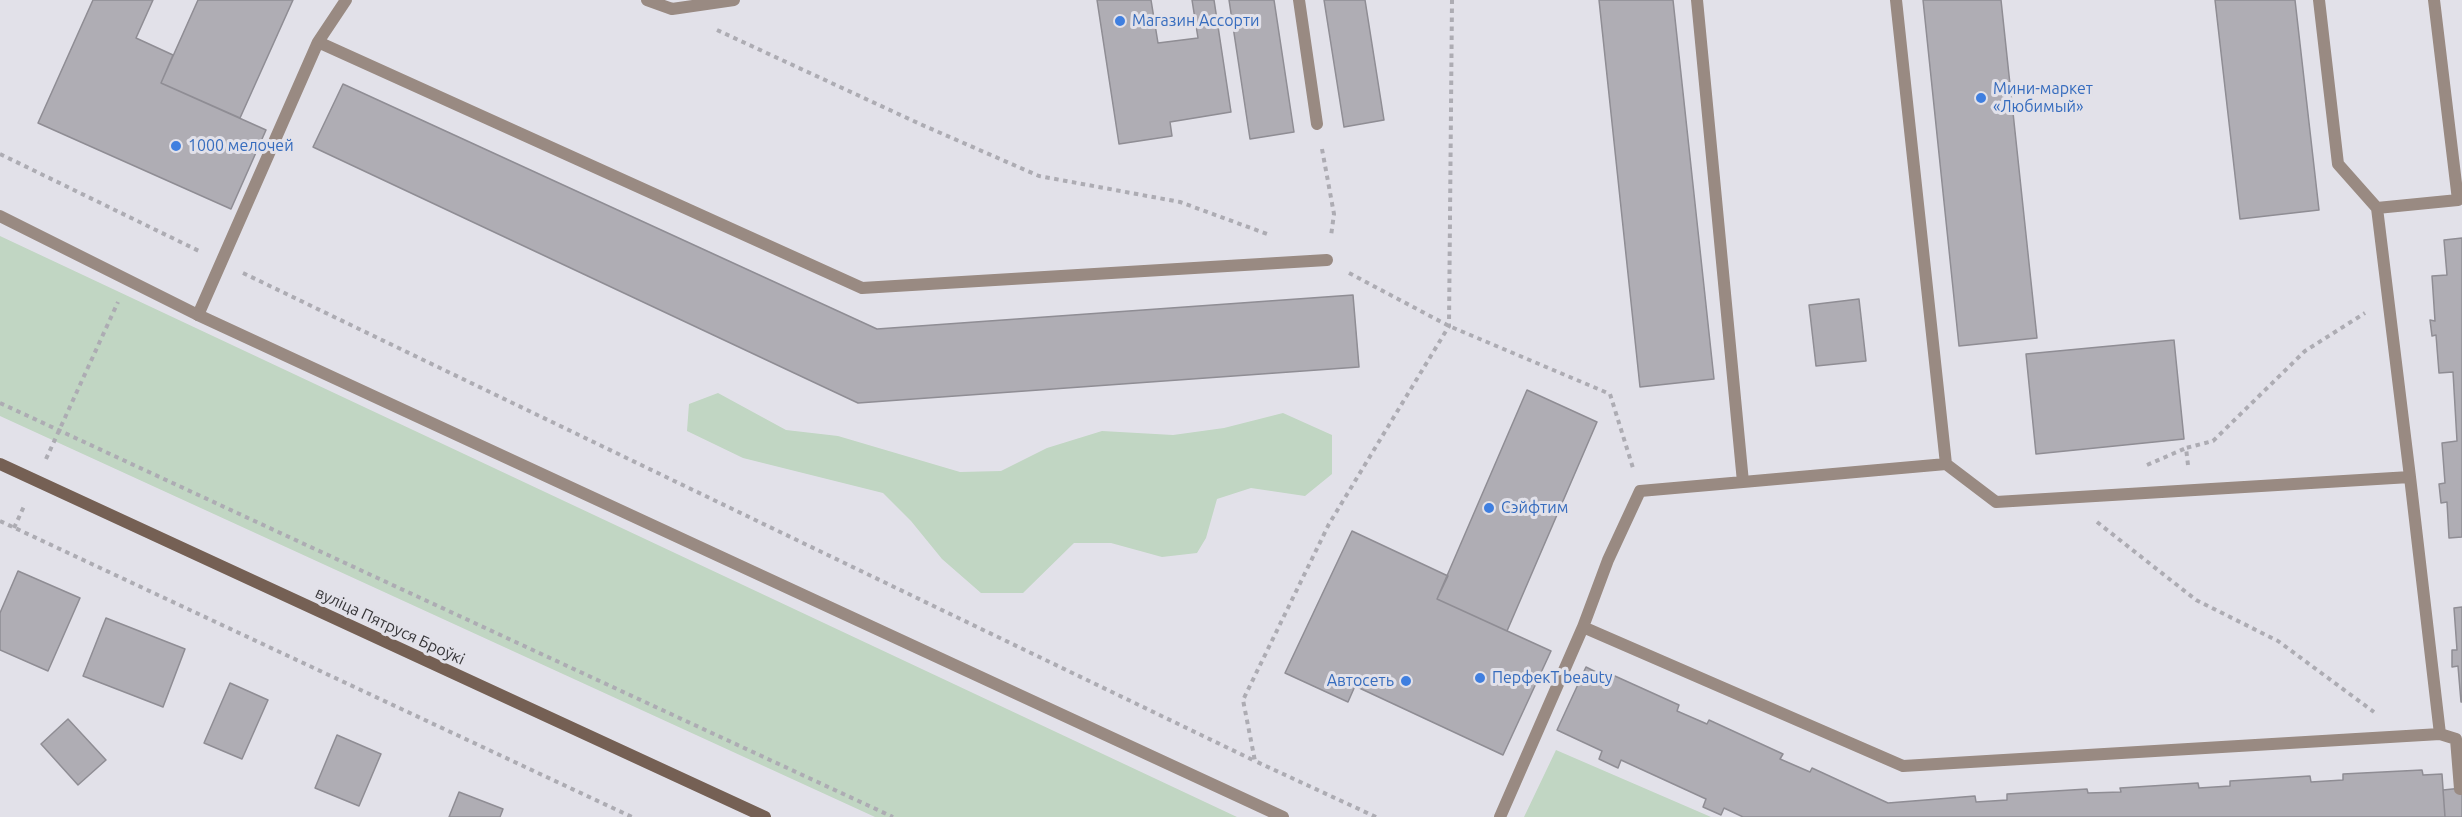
<!DOCTYPE html>
<html>
<head>
<meta charset="utf-8">
<style>
  body { margin:0 }
  canvas { display:block; background:#e2e1e9 }
</style>
</head>
<body>
<canvas width="2462" height="817"></canvas>
<script>
const g = document.querySelector('canvas').getContext('2d');
g.lineJoin = 'round';
function paint(path, color) { g.fillStyle = color; g.fill(path, 'evenodd'); }
const poly = rows => new Path2D(rows.map(r => 'M' + r).join(''));
function strokePath(path, color, width, dash) { g.strokeStyle = color; g.lineWidth = width; g.lineCap = dash ? 'butt' : 'round'; g.setLineDash(dash || []); g.stroke(path); }
function label(font, color, halo, rows, align = 'center') {
  g.font = font + ' Ubuntu,sans-serif'; g.lineWidth = 6; g.setLineDash([]); g.textBaseline = 'middle'; g.strokeStyle = halo; g.fillStyle = color; for (const [text, x, y, turn = 0] of rows) {
    g.save(); g.translate(x, y); g.rotate((+turn || 0) * Math.PI / 180); g.textAlign = isNaN(turn) ? turn : align; if (halo) g.strokeText(text, 0, 0); g.fillText(text, 0, 0); g.restore();
  }
}
paint(poly([
  [0,236,1237,817,875,817,0,416],
  [718,393,786,430,838,436,960,472,1001,471,1047,448,1102,431,1173,435,1224,428,1283,413,1332,435,1332,474,1305,496,1251,488,1217,499,1206,538,1197,553,1162,557,1111,543,1074,543,1023,593,981,593,942,559,911,521,883,493,743,458,687,431,689,404],
  [1556,750,1711,817,1524,817]
]), '#c1d6c3');
const building = poly([
  [93,0,153,0,136,38,173,55,161,83,266,130,231,209,38,123,93,0],
  [198,0,293,0,240,118,161,83,198,0],
  [1097,0,1151,0,1158,43,1198,38,1192,0,1214,0,1231,112,1170,122,1172,136,1119,144,1097,0],
  [1229,0,1274,0,1294,132,1250,139,1229,0],
  [1324,0,1365,0,1384,120,1344,127,1324,0],
  [1599,0,1673,0,1714,379,1640,387,1599,0],
  [1923,0,2001,0,2037,338,1959,346,1923,0],
  [2215,0,2295,0,2319,210,2240,219,2215,0],
  [343,84,877,329,1353,295,1359,367,858,403,313,147,343,84],
  [2462,238,2462,537,2449,538,2447,502,2441,503,2439,484,2445,483,2442,443,2457,441,2453,372,2439,373,2436,335,2432,336,2430,320,2435,321,2432,276,2447,275,2444,240,2462,238],
  [1859,299,1866,361,1816,366,1809,305,1859,299],
  [2174,340,2184,439,2036,454,2026,354,2174,340],
  [1527,390,1597,422,1507,631,1437,599,1527,390],
  [1352,531,1448,576,1437,599,1551,651,1503,755,1355,686,1348,702,1285,673,1352,531],
  [18,571,80,598,48,671,0,650,0,613,18,571],
  [2462,607,2462,702,2461,702,2458,666,2452,667,2452,650,2457,650,2454,608,2462,607],
  [106,618,185,649,163,707,83,676,106,618],
  [1586,667,1604,676,1606,672,1679,705,1677,711,1707,724,1709,720,1783,754,1780,759,1810,772,1812,768,1888,803,1975,796,1976,802,2007,800,2007,794,2087,789,2088,793,2121,792,2120,788,2198,783,2199,788,2230,786,2230,781,2310,776,2311,782,2343,780,2343,774,2422,770,2423,775,2442,774,2445,817,1743,817,1724,808,1721,815,1703,807,1706,799,1621,760,1618,768,1599,759,1602,751,1557,730,1586,667],
  [230,683,268,700,242,759,204,743,230,683],
  [68,719,106,760,78,785,41,744,68,719],
  [337,735,381,754,359,806,315,788,337,735],
  [2462,788,2462,817,2445,817,2443,790,2462,788],
  [459,792,503,809,500,817,449,817,459,792]
]);
paint(building, '#afadb4');
strokePath(building, '#8f8d94', 1.5);
strokePath(poly([
  [717,30,920,124,1039,176,1180,202,1270,235],
  [1322,149,1334,214,1331,236],
  [0,154,199,251],
  [243,273,1255,761],
  [1349,273,1449,326,1610,394,1633,468],
  [0,403,893,817],
  [46,459,118,302],
  [2147,465,2186,448],
  [2188,465,2186,448,2213,441,2305,351,2365,313],
  [0,521,632,817],
  [2097,522,2196,600,2278,641,2374,712],
  [14,528,25,504],
  [1376,817,1255,761,1243,700,1329,524,1449,326,1452,0]
]), '#adacb3', 4, [4.5, 4.5]);
strokePath(poly([
  [647,0,672,9,734,0],
  [1299,0,1317,124],
  [1896,0,1946,464,1996,502,2410,477,2377,208,2458,200,2434,0],
  [2319,0,2338,164,2377,208],
  [318,42,862,288,1327,260],
  [198,315,318,42,346,0],
  [1743,482,1946,464],
  [1583,627,1903,766,2440,734,2410,477],
  [2440,734,2456,739,2460,789],
  [1500,817,1583,627,1608,560,1640,491,1743,482,1697,0]
]), '#998a82', 12);
strokePath(poly([
  [0,216,198,315,1283,817]
]), '#998a82', 12);
strokePath(poly([
  [0,464,765,817]
]), '#756054', 12);
for (const [x, y, r, color] of [
  [1120,21,6,"#3f7fe0"],
  [1981,98,6,"#3f7fe0"],
  [176,146,6,"#3f7fe0"],
  [1489,508,6,"#3f7fe0"],
  [1480,678,6,"#3f7fe0"],
  [1406,681,6,"#3f7fe0"]
]) { const dot = new Path2D(); dot.arc(x, y, r, 0, 2 * Math.PI); g.fillStyle = color; g.fill(dot); strokePath(dot, '#e2e1e9', 2); }
label('16px', '#366cbe', '#e2e1e9', [
  ["Магазин Ассорти",1132,21],
  ["Мини-маркет",1993,89],
  ["«Любимый»",1993,107],
  ["1000 мелочей",188,146],
  ["Сэйфтим",1501,508],
  ["ПерфекТ beauty",1492,678],
  ["Автосеть",1394,681,"right"]
], 'left');
label('16px', '#373639', '#e2e1e9', [
  ["вуліца Пятруся Броўкі",390,626,25]
]);
</script>
</body>
</html>
